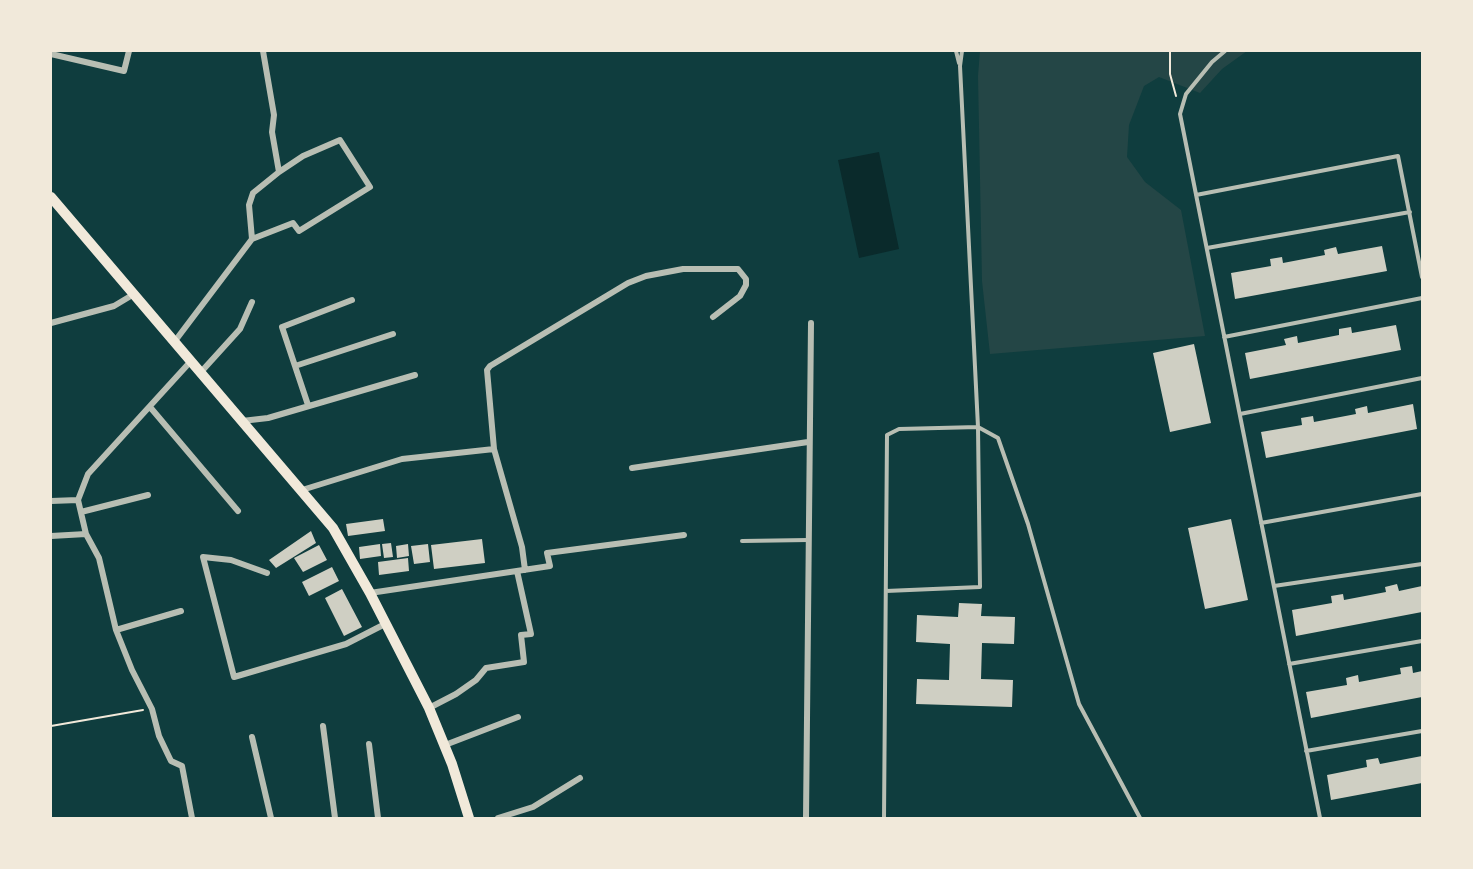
<!DOCTYPE html>
<html>
<head>
<meta charset="utf-8">
<style>
  body { margin:0 }
  #map { position:relative; width:1473px; height:869px; overflow:hidden; background:#0f3d3e; font-family:"Noto Sans",sans-serif }
  canvas { display:block }
  .frame { position:absolute; inset:0; border:52px solid #f1e9da; pointer-events:none }
</style>
</head>
<body>
<div id="map">
<canvas width="1473" height="869"></canvas>
<div class="frame"></div>
</div>
<script>
const g = document.querySelector('canvas').getContext('2d');
g.lineJoin = 'round';
function paint(path, color) { g.fillStyle = color; g.fill(path, 'evenodd'); }
const poly = rows => new Path2D(rows.map(r => 'M' + r).join(''));
function strokePath(path, color, width, dash) { g.strokeStyle = color; g.lineWidth = width; g.lineCap = dash ? 'butt' : 'round'; g.setLineDash(dash || []); g.stroke(path); }
paint(poly([
  [980,51,1247,51,1222,69,1200,93,1159,77,1144,86,1129,125,1127,157,1145,182,1181,210,1205,336,990,354,982,281,978,76]
]), '#244646');
paint(poly([
  [879,152,899,249,859,258,838,160]
]), '#0a2a2b');
paint(poly([
  [1382,246,1387,271,1235,299,1231,273,1271,266,1270,259,1282,257,1283,263,1325,255,1324,250,1336,247,1338,254],
  [1396,325,1401,350,1250,379,1245,353,1286,345,1284,339,1297,336,1298,343,1339,335,1339,329,1351,327,1352,333],
  [1194,344,1211,423,1170,432,1153,353],
  [1413,404,1417,429,1266,458,1261,432,1302,425,1301,418,1313,416,1314,422,1356,414,1355,409,1367,406,1368,413],
  [383,519,385,531,348,536,346,524],
  [1231,519,1248,600,1205,609,1188,528],
  [311,531,316,543,276,568,269,560],
  [482,539,485,563,434,569,431,545],
  [391,543,393,557,384,558,382,544],
  [380,544,381,556,360,559,359,547],
  [408,544,409,556,397,558,396,546],
  [428,544,430,562,414,564,411,546],
  [319,545,327,560,303,572,294,558],
  [408,558,409,571,379,575,378,562],
  [332,567,339,581,309,596,302,582],
  [1397,584,1399,591,1422,586,1422,612,1296,636,1292,610,1332,603,1331,596,1343,594,1344,600,1386,592,1385,587],
  [342,589,362,627,344,636,325,598],
  [959,603,982,604,981,616,1015,617,1014,644,982,643,981,679,1013,680,1012,707,916,704,917,679,949,680,950,644,916,642,917,615,958,617],
  [1412,666,1413,673,1422,671,1422,697,1311,718,1306,692,1347,685,1346,678,1358,675,1359,682,1401,674,1400,668],
  [1422,756,1422,783,1331,800,1327,775,1367,767,1366,760,1378,758,1380,764]
]), '#cfcfc3');
strokePath(poly([
  [1170,51,1170,74,1176,96],
  [51,726,143,710]
]), '#f1e9da', 2);
strokePath(poly([
  [956,51,959,63],
  [1225,51,1212,62,1186,94,1180,114,1320,818],
  [1196,195,1398,156,1422,277],
  [1207,248,1410,212],
  [1224,337,1422,298],
  [1240,414,1422,378],
  [1261,523,1422,494],
  [742,541,808,540],
  [1274,586,1422,564],
  [886,591,980,587,978,427,960,66,962,51],
  [1289,664,1422,641],
  [1306,751,1422,731],
  [884,818,887,435,899,429,978,427,998,438,1028,524,1079,704,1140,818]
]), '#b8beb3', 4);
strokePath(poly([
  [51,54,124,71,129,51],
  [252,239,249,205,253,193,279,172,272,132,274,115,263,51],
  [51,323,114,306,134,294],
  [175,341,252,239,293,223,299,231,370,187,340,140,303,156,279,172],
  [191,361,88,474,78,500,86,534,99,558,116,630,132,670,152,709,159,736,171,761,182,766,192,818],
  [295,366,393,334],
  [201,372,240,329,252,302],
  [308,405,282,327,352,300],
  [150,407,238,511],
  [242,421,268,418,415,375],
  [632,468,808,442],
  [302,490,402,459,494,449],
  [51,501,78,500],
  [81,512,148,495],
  [51,536,86,534],
  [525,570,522,547,494,449,487,370,490,366,628,283,646,276,683,269,738,269,746,279,746,285,740,296,713,317],
  [267,573,231,560,203,557,234,677,346,644,385,624],
  [370,593,550,566,547,553,684,535],
  [116,630,181,611],
  [429,708,456,694,476,680,486,668,524,662,521,635,531,634,517,571],
  [323,726,335,818],
  [252,737,271,818],
  [369,744,378,818],
  [445,745,518,717],
  [498,818,533,807,580,778],
  [806,818,811,323]
]), '#b8beb3', 6);
strokePath(poly([
  [51,197,333,528,370,593,429,708,452,764,469,818]
]), '#f1e9da', 10);
</script>
</body>
</html>
